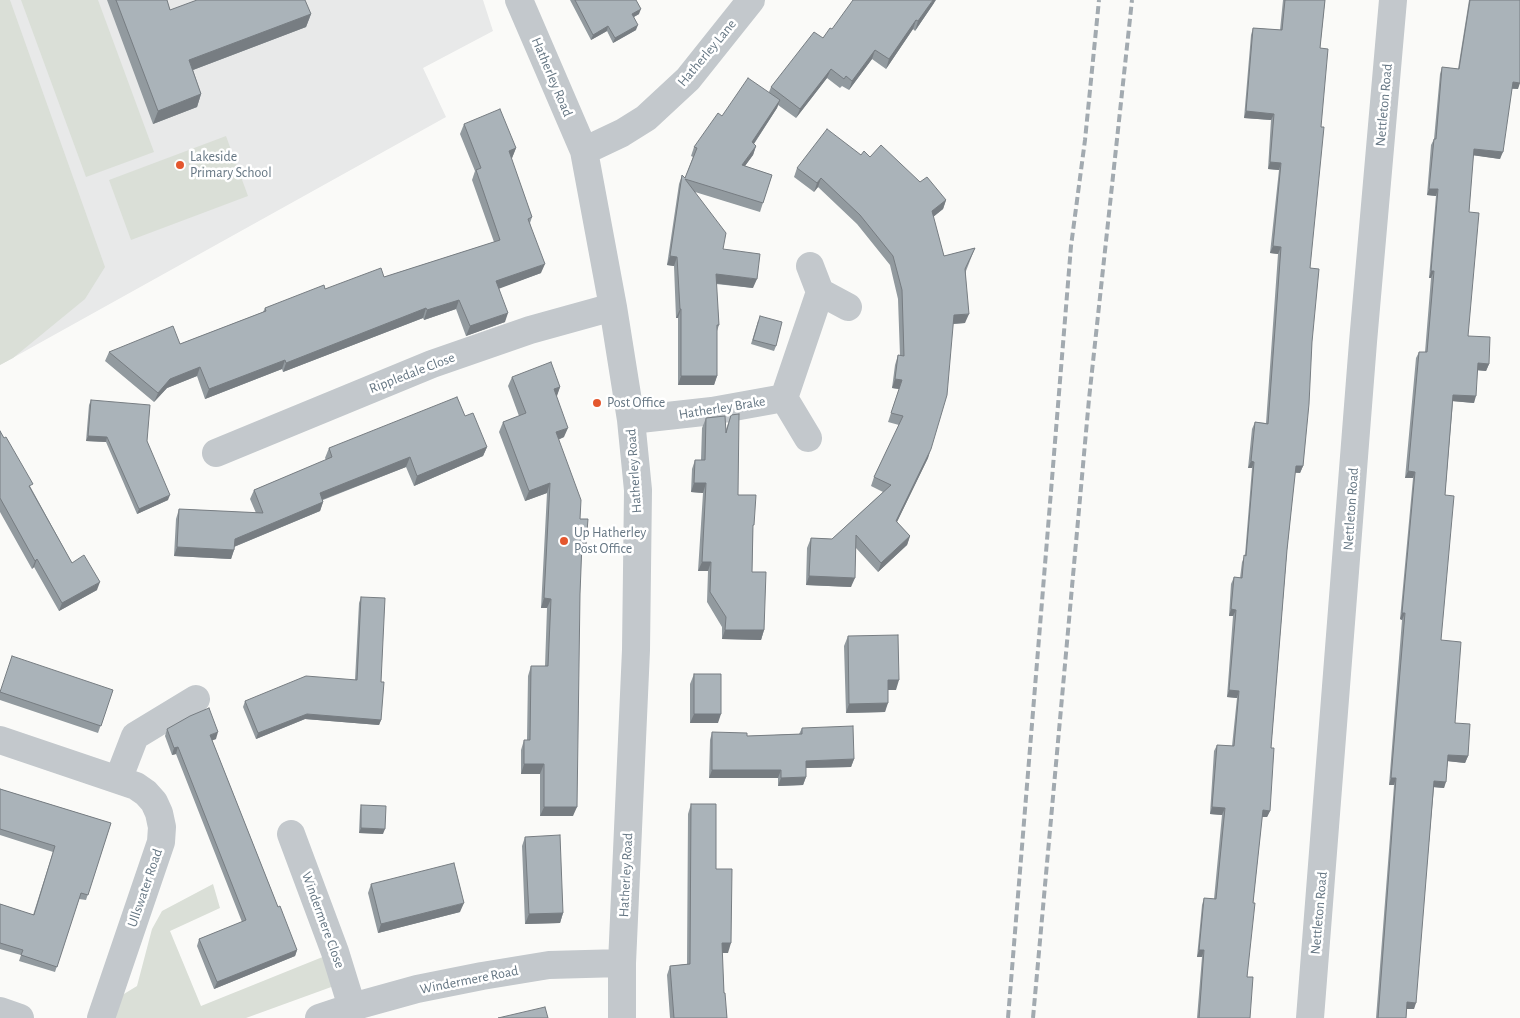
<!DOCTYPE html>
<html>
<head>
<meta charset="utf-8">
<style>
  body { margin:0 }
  canvas { display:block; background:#fafaf8 }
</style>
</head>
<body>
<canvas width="1520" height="1018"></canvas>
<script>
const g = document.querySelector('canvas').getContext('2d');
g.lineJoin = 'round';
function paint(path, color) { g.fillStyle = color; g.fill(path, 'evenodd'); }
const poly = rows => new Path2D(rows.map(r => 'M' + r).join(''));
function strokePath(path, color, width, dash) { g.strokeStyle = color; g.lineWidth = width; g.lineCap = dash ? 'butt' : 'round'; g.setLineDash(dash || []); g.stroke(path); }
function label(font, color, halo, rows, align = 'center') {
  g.font = font + ' "Alegreya Sans",sans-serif'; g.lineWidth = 5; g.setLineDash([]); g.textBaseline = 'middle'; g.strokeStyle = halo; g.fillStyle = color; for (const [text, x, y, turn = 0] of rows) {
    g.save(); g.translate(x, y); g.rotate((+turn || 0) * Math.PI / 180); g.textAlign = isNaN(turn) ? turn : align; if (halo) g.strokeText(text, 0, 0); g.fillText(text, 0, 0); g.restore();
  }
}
paint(poly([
  [0,0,483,0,493,31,423,68,446,117,0,365]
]), '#e8e9e9');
paint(poly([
  [0,0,10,0,105,267,85,299,13,358,0,365],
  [21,0,98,0,154,152,86,177],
  [226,136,248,196,131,240,109,180],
  [213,884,220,908,170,931,201,1006,335,952,345,982,246,1018,113,1018,119,997,137,986,152,929,162,911]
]), '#dadfd7');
strokePath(poly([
  [519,0,584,151,613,307,631,420,638,490,636,650,622,963,622,1018],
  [584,151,622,133,646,118,688,79,751,0],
  [810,266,820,292,848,307],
  [631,420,712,411,784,398],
  [808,438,784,398,820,292],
  [216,453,432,364,530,330,613,307],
  [0,740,136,786,146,793,154,802,159,813,162,827,161,842,101,1018],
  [118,780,135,736,196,699],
  [291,834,335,952,352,1007],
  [0,1011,20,1018],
  [319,1018,352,1007,417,989,482,976,549,965,622,963],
  [1310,1018,1363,342,1393,0]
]), '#c3c8cc', 28);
strokePath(poly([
  [1008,1018,1071,246,1085,140,1099,0],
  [1033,1018,1089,399,1132,0]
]), '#a2aab0', 4, [8, 4]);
paint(poly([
  [107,0,167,0,170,10,311,14,306,27,193,70,201,94,197,107,153,124],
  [570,0,636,0,639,14,634,17,636,30,613,43,607,31,591,40],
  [1283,0,1325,0,1320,48,1310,268,1312,342,1303,466,1300,473,1295,473,1287,550,1271,748,1270,811,1267,817,1262,817,1253,903,1247,977,1250,1018,1197,1018,1202,957,1197,957,1202,905,1204,898,1214,899,1222,815,1210,814,1214,751,1217,745,1232,746,1237,698,1227,697,1233,616,1229,616,1231,584,1234,577,1240,578,1242,562,1245,555,1252,468,1248,468,1252,429,1255,422,1266,423,1278,254,1270,253,1279,170,1268,169,1271,120,1244,118,1251,35,1253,28,1280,30],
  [1469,0,1520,0,1518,89,1512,89,1500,159,1473,155,1469,212,1468,336,1489,364,1486,371,1477,370,1474,403,1453,401,1445,495,1441,640,1455,723,1468,756,1465,763,1448,761,1444,788,1434,787,1414,1009,1407,1009,1406,1018,1376,1018,1394,785,1389,785,1402,620,1400,619,1413,478,1405,478,1416,358,1419,352,1425,352,1431,278,1429,278,1436,196,1427,195,1431,145,1434,139,1440,74,1442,67,1458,69],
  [934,3,915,31,913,29,886,69,872,59,849,90,842,86,840,88,827,78,796,118,778,105,777,108,754,144,756,146,753,155,745,166,772,175,760,212,695,192,723,249,753,288,716,284,719,325,717,331,717,376,714,385,678,385,678,318,676,318,674,266,667,265,679,184,682,175,685,178,693,157,691,156,694,147,722,116,769,92,771,87,832,29],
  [464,124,516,148,512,158,511,158,532,217,530,223,541,273,499,288,505,322,466,336,456,309,424,320,423,318,283,372,282,369,205,399,197,376,167,388,154,402,105,361,109,352,180,344,263,312,265,308,325,289,384,277,494,242,472,180,475,171,460,134],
  [861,155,870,157,920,182,946,200,943,209,933,217,944,256,975,248,966,271,965,323,953,324,928,458,897,522,910,536,907,545,878,572,856,548,851,587,806,585,807,548,811,538,832,539,883,492,871,486,874,477,899,425,888,422,899,389,892,388,895,365,898,355,900,356,898,299,890,265,857,224,818,187,814,192,794,177,797,168],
  [758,321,776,346,774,351,751,344],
  [512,377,560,387,556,397,564,437,558,440,580,519,586,544,583,553,581,553,573,816,540,816,540,774,521,774,521,750,524,740,527,740,528,676,531,666,545,666,547,608,541,608,547,493,525,501,499,432,503,422,519,416,508,386],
  [91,400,147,441,168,500,137,514,106,442,86,441,89,405],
  [731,415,738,495,753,529,752,572,764,630,761,640,722,639,722,627,707,602,708,571,698,571,703,493,691,492,692,469,695,460,701,460,702,428,706,418,725,432],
  [465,416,487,447,483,456,414,486,406,467,323,500,323,502,320,511,234,547,234,550,231,559,174,556,176,519,179,509,256,513,250,499,254,490,326,460,325,458,329,448],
  [0,431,72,563,97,590,59,611,34,567,32,569,0,512],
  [361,597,381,682,381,720,379,725,305,719,256,739,243,707,245,701,355,680,359,603],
  [848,636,896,690,888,690,885,712,846,713,844,646],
  [694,674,718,723,690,723,690,684],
  [113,690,98,733,0,700,0,691],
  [802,728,854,759,851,767,806,768,806,777,803,785,778,786,778,778,709,778,710,740,712,732,747,736,799,734],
  [167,729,216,739,212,740,278,907,297,950,295,956,214,989,197,946,199,939,242,922,176,754,172,755,165,736],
  [0,789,111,823,86,900,79,899,55,972,19,961,21,955,0,949,0,904,33,915,53,852,0,835],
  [691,804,716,869,728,953,722,953,724,993,727,1018,670,1018,667,975,670,966,687,964,688,814],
  [361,805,383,834,359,833,360,810],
  [525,837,563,913,560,923,525,924,522,846],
  [371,884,460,912,378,933,368,893]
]), '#929a9f');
paint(poly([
  [933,0,936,0,934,3,915,31,918,21],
  [641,9,639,14,630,19,632,14],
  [311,14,306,27,185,73,189,60],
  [916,20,913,29,886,69,889,59],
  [638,25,636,30,613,43,615,38],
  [608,26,607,31,591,40,593,35],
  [875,50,872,59,849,90,852,81],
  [831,69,827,78,796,118,800,109],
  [1513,82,1520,83,1518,89,1511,88],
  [201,94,197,107,153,124,158,111],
  [780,100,777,108,749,151,752,142],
  [1246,111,1274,114,1271,120,1244,118],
  [756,146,753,155,739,174,742,165],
  [516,148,512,158,505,160,509,151],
  [1474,149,1503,152,1500,159,1471,155],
  [1270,162,1281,163,1279,170,1268,169],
  [821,178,818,187,814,192,817,183],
  [1429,189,1438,189,1436,196,1427,195],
  [946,200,943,209,928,221,932,211],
  [1273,246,1281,247,1278,254,1270,253],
  [670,256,677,257,674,266,667,265],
  [545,264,541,273,493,291,496,281],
  [1431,271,1434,271,1431,278,1429,278],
  [716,274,757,279,753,288,713,283],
  [459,300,456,309,424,320,427,310],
  [426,308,423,318,283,372,286,363],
  [680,309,681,309,678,318,676,318],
  [508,313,505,322,466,336,470,326],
  [969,314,965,323,951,324,954,315],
  [285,360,282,369,205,399,209,389],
  [1478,363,1489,364,1486,371,1475,370],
  [200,367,197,376,167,388,154,402,158,393,170,379],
  [681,376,717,376,714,385,678,385],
  [895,379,902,380,899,389,892,388],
  [560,387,557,396,550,399,554,389],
  [1453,395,1476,396,1474,403,1451,401],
  [568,428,564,437,552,442,556,432],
  [88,436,107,437,106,442,86,441],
  [487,447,483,456,414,486,417,476],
  [931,449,928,458,893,530,896,521],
  [410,457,406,467,316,502,320,493],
  [1251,461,1254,462,1252,468,1248,468],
  [1296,466,1303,466,1300,473,1293,472],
  [1408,471,1415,472,1413,478,1405,478],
  [550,483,547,493,525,501,529,491],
  [694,483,706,483,703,493,691,492],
  [170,495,168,500,137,514,139,509],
  [323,502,320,511,231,548,235,539],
  [910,536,907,545,878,572,881,563],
  [582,543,586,544,583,553,578,553],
  [177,547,234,550,231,559,174,556],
  [37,559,34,567,32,569,35,561],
  [702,562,711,562,708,571,698,571],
  [809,576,855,578,851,587,806,585],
  [100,582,97,590,59,611,62,603],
  [544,598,551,599,547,608,541,608],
  [1231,609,1236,610,1233,616,1229,616],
  [1402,613,1405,613,1402,620,1400,619],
  [725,630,764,630,761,640,722,639],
  [888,680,899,680,896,690,884,690],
  [1229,690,1239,691,1237,698,1227,697],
  [888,703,885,712,846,713,849,704],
  [307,714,381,720,379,725,305,719,256,739,258,733],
  [694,714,721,714,718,723,690,723],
  [218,732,216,739,208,742,210,735],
  [178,747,176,754,172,755,174,748],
  [1448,755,1468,756,1465,763,1446,761],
  [854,759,851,767,803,768,806,761],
  [524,764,544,764,540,774,521,774],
  [712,770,781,770,778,778,709,778],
  [806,777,803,785,778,786,781,778],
  [1391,778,1396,778,1394,785,1389,785],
  [1434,781,1446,782,1444,788,1432,787],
  [544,807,577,807,573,816,540,816],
  [1212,807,1225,808,1222,815,1210,814],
  [1263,810,1270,811,1267,817,1260,817],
  [361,828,385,829,383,834,359,833],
  [464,903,460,912,378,933,381,924],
  [563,913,560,923,525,924,529,914],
  [722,943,731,943,728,953,718,953],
  [297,950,295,956,214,989,217,982],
  [1199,950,1204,950,1202,957,1197,957],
  [1407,1002,1416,1003,1414,1009,1405,1009]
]), '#777d82');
const building = poly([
  [116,0,167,0,170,10,197,0,305,0,311,14,189,60,201,94,158,111,116,0],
  [575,0,636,0,641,9,632,14,638,25,615,38,608,26,593,35,575,0],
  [853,0,933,0,918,21,916,20,889,59,875,50,852,81,846,76,844,79,831,69,800,109,771,87,814,32,823,38,830,28,832,29,853,0],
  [1285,0,1325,0,1320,48,1328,49,1321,127,1324,127,1310,268,1319,269,1312,342,1309,404,1303,466,1296,466,1287,550,1271,748,1274,748,1270,811,1263,810,1253,903,1255,903,1247,977,1253,977,1250,1018,1199,1018,1204,950,1199,950,1204,898,1216,899,1225,808,1212,807,1217,745,1234,746,1239,691,1229,690,1236,610,1231,609,1234,577,1242,578,1244,555,1246,556,1254,462,1251,461,1255,422,1268,424,1281,247,1273,246,1281,163,1270,162,1274,114,1246,111,1253,28,1282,30,1285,0],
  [1470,0,1520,0,1520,83,1513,82,1503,152,1474,149,1469,212,1479,213,1468,336,1490,337,1489,364,1478,363,1476,396,1453,395,1445,495,1454,496,1441,640,1461,642,1455,723,1470,724,1468,756,1448,755,1446,782,1434,781,1416,1003,1407,1002,1406,1018,1378,1018,1396,778,1391,778,1405,613,1402,613,1415,472,1408,471,1419,352,1427,352,1434,271,1431,271,1438,189,1429,189,1434,139,1436,139,1442,67,1459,69,1470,0],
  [748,78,780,100,752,142,756,146,742,165,772,175,763,203,685,179,726,233,723,249,760,254,757,279,716,274,719,325,717,325,717,376,681,376,681,309,680,309,677,257,670,256,682,175,685,178,697,148,694,147,718,113,722,116,748,78],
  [500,109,516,148,509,151,532,217,528,219,545,264,496,281,508,313,470,326,459,300,427,310,426,308,286,363,285,360,209,389,200,367,170,379,158,393,109,352,173,326,180,344,266,311,265,308,324,285,325,289,381,268,384,277,500,240,476,170,481,168,464,124,500,109],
  [827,129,861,155,864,151,870,157,881,145,920,182,927,177,946,200,932,211,944,256,975,248,965,269,969,314,954,315,947,395,931,449,896,521,910,536,881,563,856,535,855,578,809,576,811,538,832,539,891,485,874,477,903,416,891,413,902,380,895,379,898,355,904,356,902,290,893,256,860,215,821,178,817,183,797,168,827,129],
  [760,316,782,322,776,346,753,340,760,316],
  [551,362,560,387,554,389,568,428,556,432,581,500,580,519,588,519,586,544,582,543,580,594,577,807,544,807,544,764,524,764,524,740,530,740,531,666,548,666,551,599,544,598,550,483,529,491,503,422,526,413,512,377,551,362],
  [457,397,465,416,473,413,487,447,417,476,410,457,320,493,323,502,235,539,234,550,177,547,179,509,263,513,254,490,332,457,329,448,457,397],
  [91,400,150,405,147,441,170,495,139,509,107,437,88,436,91,400],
  [739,414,738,495,756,495,754,525,753,525,752,572,766,572,764,630,725,630,726,617,710,592,711,562,702,562,706,483,694,483,695,460,705,460,706,418,725,416,726,433,731,415,739,414],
  [0,431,4,438,6,437,33,484,29,486,72,563,84,555,100,582,62,603,37,559,35,561,0,498,0,431],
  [361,597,385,598,381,682,384,682,381,720,307,714,258,733,245,701,306,676,357,680,361,597],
  [898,635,899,680,888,680,888,703,849,704,848,636,898,635],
  [12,656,113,690,101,726,0,692,12,656],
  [694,674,721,674,721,714,694,714,694,674],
  [209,708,218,732,210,735,278,907,280,906,297,950,217,982,199,939,246,920,178,747,174,748,167,729,190,716,209,708],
  [853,726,854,759,806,761,806,777,781,778,781,770,712,770,712,732,747,733,747,736,802,734,802,728,853,726],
  [0,789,111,823,88,895,81,893,57,967,21,955,23,950,0,943,0,904,34,915,55,846,0,829,0,789],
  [691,804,716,804,716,869,732,869,731,943,722,943,724,993,725,993,727,1018,674,1018,670,966,690,964,691,804],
  [361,805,386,806,385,829,361,828,361,805],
  [560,835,563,913,529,914,525,837,560,835],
  [454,863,464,903,381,924,371,884,454,863],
  [545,1007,548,1018,498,1018,545,1007]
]);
paint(building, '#aab3b9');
strokePath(building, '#777d82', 1);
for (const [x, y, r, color] of [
  [180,165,5,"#e4572e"],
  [597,403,5,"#e4572e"],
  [564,541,5,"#e4572e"]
]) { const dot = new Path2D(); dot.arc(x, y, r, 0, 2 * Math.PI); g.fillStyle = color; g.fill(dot); strokePath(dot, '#fff', 2); }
label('14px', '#657683', '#fff', [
  ["Hatherley Lane",707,53,-50],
  ["Hatherley Road",552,77,67],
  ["Nettleton Road",1384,105,-85],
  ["Rippledale Close",412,373,-21],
  ["Hatherley Brake",722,408,-9],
  ["Hatherley Road",634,471,-94],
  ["Nettleton Road",1351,509,-86],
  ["Hatherley Road",626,875,-87],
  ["Ullswater Road",145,888,-71],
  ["Nettleton Road",1319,913,-85],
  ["Windermere Close",323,920,70],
  ["Windermere Road",469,980,-11]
]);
label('14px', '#657683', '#fff', [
  ["Lakeside",190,157],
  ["Primary School",190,173],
  ["Post Office",607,403],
  ["Up Hatherley",574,533],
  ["Post Office",574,549]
], 'left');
</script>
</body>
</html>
